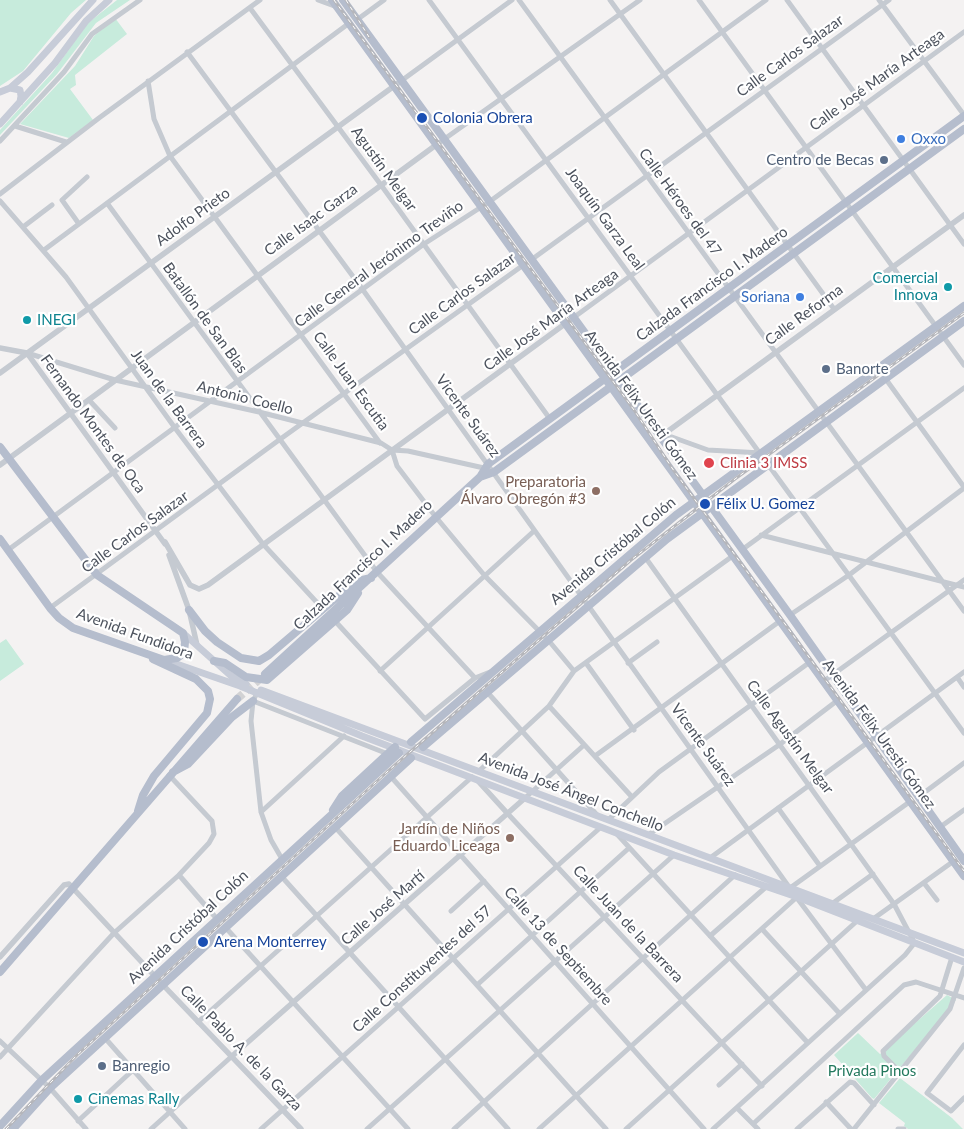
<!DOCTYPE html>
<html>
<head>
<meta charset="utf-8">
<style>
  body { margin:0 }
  canvas { display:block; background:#f4f2f2 }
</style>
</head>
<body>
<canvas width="964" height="1129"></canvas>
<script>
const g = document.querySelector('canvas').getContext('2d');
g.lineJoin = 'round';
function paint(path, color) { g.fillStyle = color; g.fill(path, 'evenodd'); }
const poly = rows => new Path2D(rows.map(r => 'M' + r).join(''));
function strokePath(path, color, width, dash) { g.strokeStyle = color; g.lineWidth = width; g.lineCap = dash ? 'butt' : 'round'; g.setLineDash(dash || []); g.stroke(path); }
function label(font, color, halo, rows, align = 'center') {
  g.font = font + ' Lato,sans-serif'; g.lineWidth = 4.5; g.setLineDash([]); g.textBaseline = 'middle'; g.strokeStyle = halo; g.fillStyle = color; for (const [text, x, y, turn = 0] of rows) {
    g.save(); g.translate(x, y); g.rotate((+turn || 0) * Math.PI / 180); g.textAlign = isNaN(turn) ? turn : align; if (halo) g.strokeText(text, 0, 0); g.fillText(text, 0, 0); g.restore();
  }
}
paint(poly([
  [0,0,86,0,71,13,23,71,0,86],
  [117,0,130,0,96,23,57,74,0,135,0,130,52,73,88,23],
  [115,18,127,34,75,75,76,85,70,89,93,120,69,138,20,124,75,66,94,36],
  [6,639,24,664,0,681,0,643],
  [947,995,956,1000,874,1099,872,1098,834,1055,858,1033,880,1054],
  [900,1078,952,1118,963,1129,908,1129,904,1126,905,1123,879,1103]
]), '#c7ebdc');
strokePath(poly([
  [237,699,262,677]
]), '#d2d2d4', 8, [8, 4]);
strokePath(poly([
  [318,0,337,7],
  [429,0,964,733],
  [519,0,964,611],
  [610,0,834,309],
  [699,0,964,365],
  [787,0,964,244],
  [879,0,964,115],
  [250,8,381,185,550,419],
  [358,19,384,0],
  [187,52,363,290,789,887],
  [148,81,154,119,170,156,380,443],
  [401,81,512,0],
  [15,126,66,142],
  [0,141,64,72,92,34,140,0],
  [436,145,640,0],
  [0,194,99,118,260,0],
  [0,201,66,277,175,428,263,544,322,608],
  [107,203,377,572,475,678],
  [79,224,62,200,87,177],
  [23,227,52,205],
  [44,250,348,24],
  [531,260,889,0],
  [573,318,964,32],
  [27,353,115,380,259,412,381,443,392,450,408,451,484,468],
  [885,378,964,487],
  [89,400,115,428],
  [661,438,672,437,708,450,761,453],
  [392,450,397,466,435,516,485,576,549,641,574,671],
  [761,535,964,587],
  [743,549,964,388],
  [8,550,424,244,489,202,766,0],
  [645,557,894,904,913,940,913,945,905,955,713,1129],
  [50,608,279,440,522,266],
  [790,615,849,575,964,488],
  [335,621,425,719,475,678,490,672],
  [586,663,634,730],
  [628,663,657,642],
  [380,671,534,531],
  [957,677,964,687],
  [824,681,964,580],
  [257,693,253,701,251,721,261,812,271,840,282,859],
  [488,693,597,815],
  [253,701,388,754],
  [549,706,632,797],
  [595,756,780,621],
  [479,771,549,706,574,671,734,555],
  [393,779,704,1129],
  [921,795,964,763],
  [525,798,584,745],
  [778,808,820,866],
  [261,812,344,736],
  [508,814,762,1086],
  [608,820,659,772,810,662],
  [943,825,964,810],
  [336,828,606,1129],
  [616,833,808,1043],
  [648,835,779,745,838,700],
  [710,858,964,672],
  [179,875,217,919],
  [282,877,508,1129],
  [924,883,937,900],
  [790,888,908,803],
  [797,898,866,990],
  [833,903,873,874],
  [451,911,484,881],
  [873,919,951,863],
  [226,928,408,1129],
  [762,929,840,1014],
  [710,936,766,887],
  [477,985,629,848],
  [198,1022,472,777],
  [105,1038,185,1129],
  [0,1041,50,1088,86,1129],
  [964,1045,927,1093,951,1111,964,1098],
  [0,1057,114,933,179,875,209,843,214,834,212,821,169,775],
  [899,1071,884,1056,883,1051,940,996,952,957],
  [719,1085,742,1064],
  [826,1102,851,1129],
  [737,1108,758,1129],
  [78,1121,133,1070],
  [753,1124,904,985,916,982,964,998],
  [151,1129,231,1057],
  [261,1129,601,827],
  [367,1129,674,855],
  [454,1129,735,875],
  [539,1129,797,897],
  [626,1129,857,921],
  [797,1129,850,1082,854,1083,874,1105],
  [854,1129,950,1009,964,968],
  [898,1129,904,1129]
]), '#c5cad1', 5);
strokePath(poly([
  [0,348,27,353,165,544],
  [0,373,401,81],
  [660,437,964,215],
  [0,465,436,145],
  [165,542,190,585,199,589,208,585,573,318],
  [169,555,189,610,197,645],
  [478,781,508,814],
  [0,957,64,885,69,884,163,985,301,1129],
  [231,1057,525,798]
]), '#c5cad1', 5.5);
strokePath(poly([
  [10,88,20,90,21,96,20,102],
  [0,92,10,88,28,72,93,0],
  [0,124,55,63,86,21,109,0],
  [183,633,230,675,246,684],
  [165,660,240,686,362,736,674,855,797,897,964,962],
  [261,690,964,953]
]), '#c7ccd8', 7);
strokePath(poly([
  [332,0,964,876],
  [343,0,790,615,964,861],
  [0,447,97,575,183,633,185,642,184,653,177,658,164,660,73,628,59,618,50,608,0,539],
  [480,477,494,472,964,129],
  [189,610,205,631,217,642,241,658,259,661,269,655,349,587,358,581,371,578],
  [214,661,225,663,246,677,267,680,347,610,358,593],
  [265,674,480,477,488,464,964,116],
  [411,742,676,515,964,306],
  [423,747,667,539,964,321],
  [173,772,188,764,232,717,253,701],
  [333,810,342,796,395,747],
  [138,811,143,795,154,776,207,713,210,699,208,691,196,679,153,659],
  [0,972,237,699],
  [0,1126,42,1080,399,753],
  [13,1129,50,1088,411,758]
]), '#b5bdcd', 8);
const rail = poly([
  [334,0,634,410,672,468,964,871],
  [346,0,369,37],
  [6,1129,77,1055,387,772,631,560,735,479,964,313]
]);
strokePath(rail, '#b5b6bb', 3);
strokePath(rail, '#fff', 1, [4]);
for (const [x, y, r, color] of [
  [422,118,6,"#1a4fb4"],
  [901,139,5,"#3f7fe0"],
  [884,160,5,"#5c6f8a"],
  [948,287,5,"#0f9aa8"],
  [800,297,5,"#3f7fe0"],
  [27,320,5,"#0f9aa8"],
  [826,369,5,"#5c6f8a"],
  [709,463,6,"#e0444e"],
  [596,491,5,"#8d6e63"],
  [705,504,6,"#1a4fb4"],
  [510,838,5,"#8d6e63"],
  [203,942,6,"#1a4fb4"],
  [102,1066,5,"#5c6f8a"],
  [78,1099,5,"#0f9aa8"]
]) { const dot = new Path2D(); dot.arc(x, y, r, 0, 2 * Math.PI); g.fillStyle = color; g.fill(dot); strokePath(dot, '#fff', 2); }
label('15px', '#4c525d', '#fff', [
  ["Calle Carlos Salazar",790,56,-36],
  ["Calle José María Arteaga",877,80,-36],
  ["Agustín Melgar",384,169,54],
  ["Calle Héroes del 47",680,202,54],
  ["Adolfo Prieto",193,217,-36],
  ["Joaquín Garza Leal",605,219,54],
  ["Calle Isaac Garza",311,220,-36],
  ["Calle General Jerónimo Treviño",379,264,-36],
  ["Calzada Francisco I. Madero",712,284,-36],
  ["Calle Carlos Salazar",462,294,-36],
  ["Calle Reforma",804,315,-36],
  ["Batallón de San Blas",205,318,54],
  ["Calle José María Arteaga",551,320,-36],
  ["Calle Juan Escutia",351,381,54],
  ["Antonio Coello",245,398,14],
  ["Juan de la Barrera",169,399,54],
  ["Avenida Félix Uresti Gómez",641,405,54],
  ["Vicente Suárez",468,416,54],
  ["Fernando Montes de Oca",93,424,54],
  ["Calle Carlos Salazar",135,532,-36],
  ["Avenida Cristóbal Colón",613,551,-40],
  ["Calzada Francisco I. Madero",363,565,-43],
  ["Avenida Fundidora",135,634,20],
  ["Avenida Félix Uresti Gómez",879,734,54],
  ["Calle Agustín Melgar",790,737,54],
  ["Vicente Suárez",703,745,54],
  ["Avenida José Ángel Conchello",571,792,21],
  ["Calle José Martí",383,908,-41],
  ["Calle Juan de la Barrera",628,924,47],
  ["Avenida Cristóbal Colón",188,927,-43],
  ["Calle 13 de Septiembre",558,946,48],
  ["Calle Constituyentes del 57",422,969,-42],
  ["Calle Pablo A. de la Garza",241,1048,46]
]);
label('15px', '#164399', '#fff', [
  ["Colonia Obrera",433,118],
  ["Félix U. Gomez",716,504],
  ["Arena Monterrey",214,942]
], 'left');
label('15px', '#366cbe', '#fff', [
  ["Oxxo",911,139],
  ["Soriana",790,297,"right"]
], 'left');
label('15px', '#4e5e75', '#fff', [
  ["Centro de Becas",874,160,"right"],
  ["Banorte",836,369],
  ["Banregio",112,1066]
], 'left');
label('15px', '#0d838f', '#fff', [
  ["Comercial",938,278,"right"],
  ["Innova",938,295,"right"],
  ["INEGI",37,320],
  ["Cinemas Rally",88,1099]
], 'left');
label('15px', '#be3a42', '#fff', [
  ["Clinia 3 IMSS",720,463]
], 'left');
label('15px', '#785e54', '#fff', [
  ["Preparatoria",586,482],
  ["Álvaro Obregón #3",586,499],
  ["Jardín de Niños",500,829],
  ["Eduardo Liceaga",500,846]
], 'right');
label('15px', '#23785d', '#fff', [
  ["Privada Pinos",872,1071]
]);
</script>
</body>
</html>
